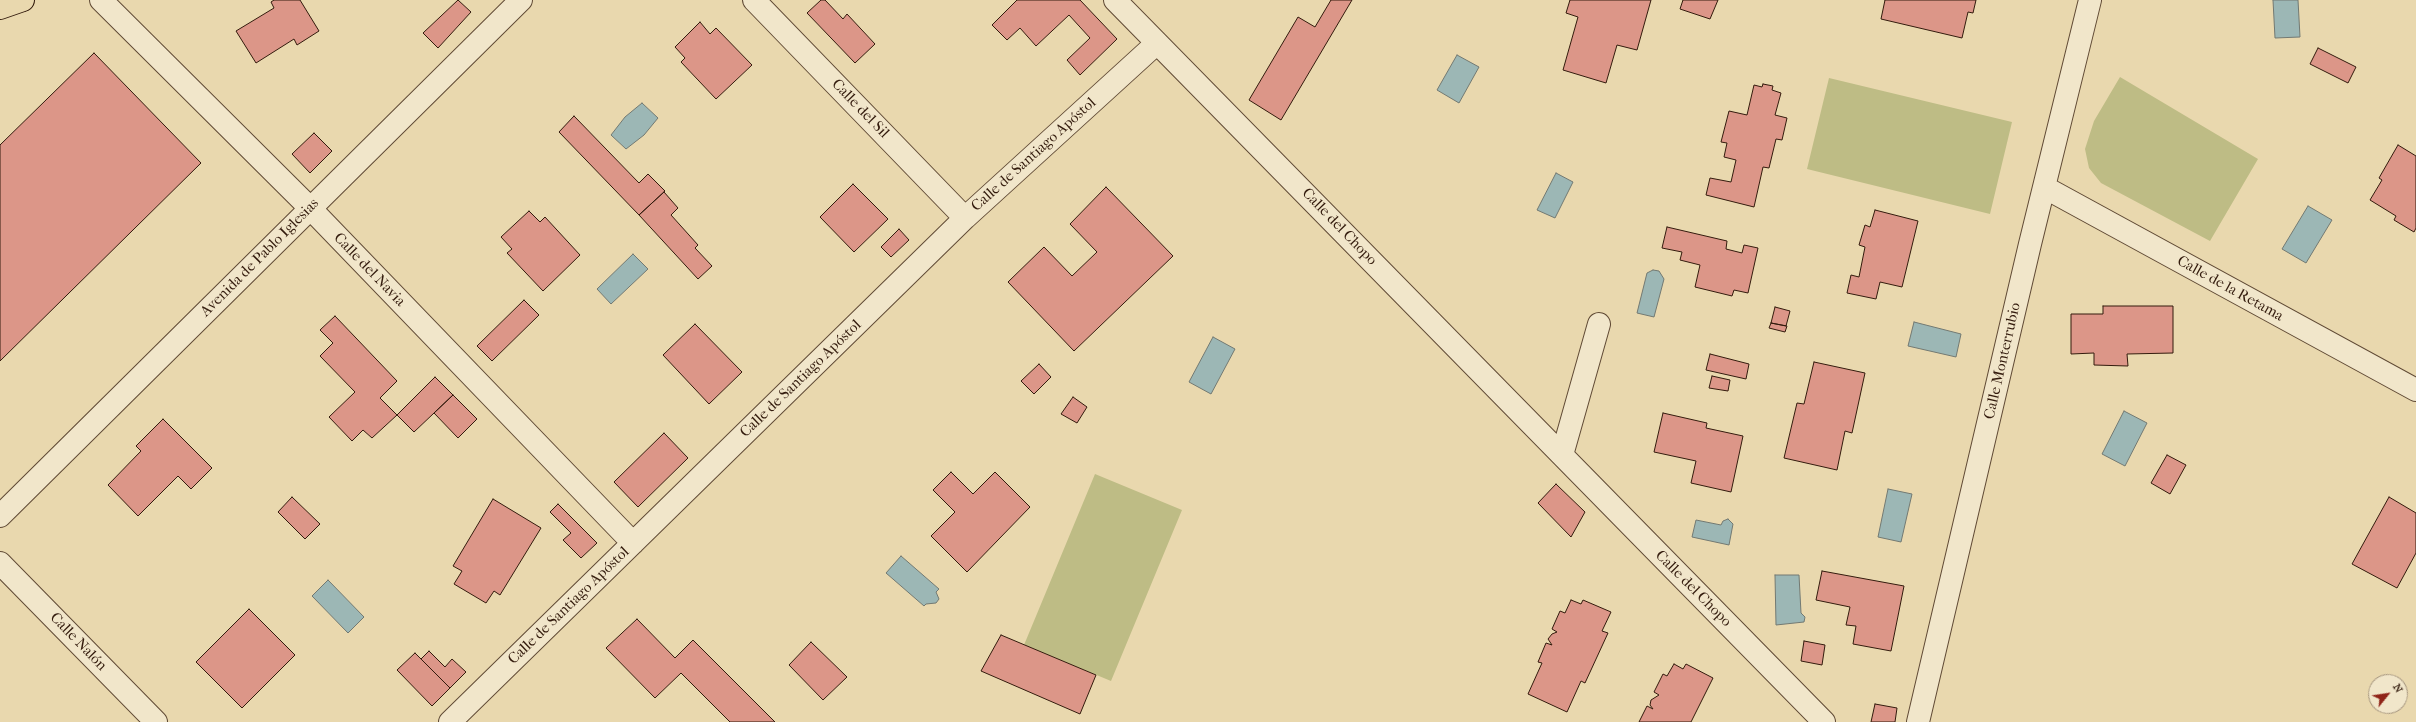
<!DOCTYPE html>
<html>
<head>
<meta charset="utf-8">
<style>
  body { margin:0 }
  #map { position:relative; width:2416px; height:722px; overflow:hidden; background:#e9d8ae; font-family:"IM FELL French Canon",serif }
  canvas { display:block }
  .north { position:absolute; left:2368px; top:674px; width:40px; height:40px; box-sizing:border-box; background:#f1e6ca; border:1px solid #a5957e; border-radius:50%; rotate:60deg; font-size:11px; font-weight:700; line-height:16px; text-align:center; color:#331b0d }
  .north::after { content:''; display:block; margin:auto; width:14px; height:18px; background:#8f2418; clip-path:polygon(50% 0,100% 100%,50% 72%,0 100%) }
</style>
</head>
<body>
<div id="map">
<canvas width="2416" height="722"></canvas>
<div class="north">N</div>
</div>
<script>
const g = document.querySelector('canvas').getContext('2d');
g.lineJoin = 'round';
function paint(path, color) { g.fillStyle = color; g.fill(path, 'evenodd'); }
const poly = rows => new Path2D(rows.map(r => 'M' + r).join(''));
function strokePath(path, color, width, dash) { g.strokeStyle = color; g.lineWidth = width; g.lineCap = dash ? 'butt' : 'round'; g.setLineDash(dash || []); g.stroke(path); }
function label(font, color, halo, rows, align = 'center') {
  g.font = font + ' "IM FELL French Canon",serif'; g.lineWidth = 3.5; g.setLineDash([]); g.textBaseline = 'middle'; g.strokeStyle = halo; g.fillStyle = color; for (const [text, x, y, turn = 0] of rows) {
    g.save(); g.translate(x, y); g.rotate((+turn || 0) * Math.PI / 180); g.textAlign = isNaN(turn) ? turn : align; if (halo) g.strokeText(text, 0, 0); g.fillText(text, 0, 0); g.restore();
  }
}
paint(poly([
  [2120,77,2258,159,2210,241,2101,183,2089,168,2085,149,2094,121],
  [1829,78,2012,122,1990,214,1807,169],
  [1095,474,1182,510,1111,681,1024,645]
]), '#bebc85');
const water = poly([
  [2273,0,2298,0,2300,37,2275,38,2273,0],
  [1457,55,1479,67,1459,103,1437,90,1457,55],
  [642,103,658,118,644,135,626,149,611,135,625,117,642,103],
  [1556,173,1573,182,1555,218,1537,210,1556,173],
  [2308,206,2332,220,2306,263,2282,249,2308,206],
  [633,254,648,269,611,304,597,289,633,254],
  [1653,270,1659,271,1664,279,1654,317,1637,313,1647,273,1653,270],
  [1914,322,1961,334,1956,357,1908,346,1914,322],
  [1213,337,1235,349,1211,394,1189,382,1213,337],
  [2124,411,2147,423,2125,466,2102,454,2124,411],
  [1888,489,1912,494,1901,542,1878,537,1888,489],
  [1728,519,1733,524,1729,545,1692,537,1696,520,1721,525,1723,521,1728,519],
  [901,556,939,589,936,592,939,599,936,603,926,604,924,606,886,573,901,556],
  [1775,575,1799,575,1801,613,1805,617,1804,622,1776,625,1775,575],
  [328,580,364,617,348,633,312,596,328,580]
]);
paint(water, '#9cb7b5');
strokePath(water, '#727972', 1);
const building = poly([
  [274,0,300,0,319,31,297,45,294,39,256,63,236,31,274,8,271,2,274,0],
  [458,0,471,12,438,48,423,33,458,0],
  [821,0,825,0,843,19,847,14,875,44,855,63,807,13,821,0],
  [1017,0,1080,0,1117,39,1080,75,1067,60,1090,38,1069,15,1036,46,1020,28,1007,40,992,25,1017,0],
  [1331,0,1352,0,1281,120,1249,100,1298,17,1315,27,1331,0],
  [1570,0,1651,0,1637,50,1617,45,1606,83,1563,70,1578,17,1566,13,1570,0],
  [1683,0,1718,0,1710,19,1680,9,1683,0],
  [1885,0,1976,0,1973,13,1968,12,1962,38,1881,19,1885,0],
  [700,22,710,34,716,28,752,65,716,99,681,62,685,58,675,47,700,22],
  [2318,48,2356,67,2348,83,2310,64,2318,48],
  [94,53,201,163,0,361,0,145,94,53],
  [1763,84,1773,86,1772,90,1781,93,1775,115,1787,118,1782,140,1776,139,1769,168,1763,167,1754,207,1706,195,1710,178,1731,182,1736,160,1724,157,1727,143,1721,142,1729,111,1747,115,1754,85,1762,87,1763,84],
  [574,116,639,183,648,174,665,191,639,215,559,132,574,116],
  [314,133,332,151,310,173,292,154,314,133],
  [2398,145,2416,156,2416,228,2414,232,2394,220,2396,216,2370,200,2382,180,2379,178,2398,145],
  [853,184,888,219,854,252,820,217,853,184],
  [1106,187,1173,256,1074,351,1008,282,1044,247,1072,276,1097,252,1070,224,1106,187],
  [664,192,678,208,671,215,698,245,695,248,712,266,698,279,639,215,664,192],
  [1875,210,1918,221,1902,287,1880,282,1876,299,1847,293,1851,275,1859,277,1865,247,1859,245,1865,225,1870,227,1875,210],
  [529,211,540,222,545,217,580,255,543,291,507,253,512,249,501,237,529,211],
  [1667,227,1727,241,1726,249,1742,253,1744,245,1758,248,1748,293,1734,290,1732,296,1695,287,1700,265,1680,260,1682,252,1662,248,1667,227],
  [899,229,909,240,891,257,881,247,899,229],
  [524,300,539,315,492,361,477,346,524,300],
  [2103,306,2173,306,2173,353,2127,354,2128,366,2094,365,2094,353,2071,354,2071,314,2103,314,2103,306],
  [1775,307,1790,311,1786,326,1771,323,1775,307],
  [335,316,397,381,380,398,397,415,372,438,363,430,352,441,329,417,355,392,320,356,333,343,320,330,335,316],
  [1771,323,1787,326,1785,332,1769,328,1771,323],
  [695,324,742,372,709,404,663,355,695,324],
  [1710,354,1749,364,1746,379,1706,370,1710,354],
  [1814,362,1865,373,1852,433,1845,431,1837,470,1784,458,1797,403,1804,404,1814,362],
  [1039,364,1051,377,1034,394,1021,381,1039,364],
  [1712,376,1730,380,1728,391,1709,388,1712,376],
  [435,377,453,395,414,432,397,415,435,377],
  [453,395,477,419,458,438,434,413,453,395],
  [1073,397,1087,407,1077,423,1061,414,1073,397],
  [1663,413,1707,423,1706,428,1743,436,1731,492,1691,483,1696,461,1654,452,1663,413],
  [163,419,212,468,191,489,178,476,138,516,108,485,141,451,136,446,163,419],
  [664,433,688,458,638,507,614,482,664,433],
  [2167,455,2186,465,2170,494,2151,483,2167,455],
  [951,472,973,494,995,472,1030,507,967,572,931,536,955,512,933,490,951,472],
  [1556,484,1585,512,1571,537,1538,503,1556,484],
  [292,497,320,524,305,539,278,512,292,497],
  [2389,497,2416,513,2416,553,2397,588,2352,564,2389,497],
  [493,499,541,528,500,595,494,591,486,603,454,584,462,571,453,566,493,499],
  [558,504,597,543,581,558,563,540,571,533,550,512,558,504],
  [1822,571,1904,586,1891,651,1853,644,1856,626,1846,625,1850,607,1816,600,1822,571],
  [1571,600,1581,604,1583,600,1611,612,1602,631,1608,633,1585,683,1581,681,1567,712,1528,694,1542,663,1538,662,1546,643,1552,645,1548,639,1552,634,1557,632,1552,629,1560,611,1565,613,1571,600],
  [249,609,295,655,242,708,196,662,249,609],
  [637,619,675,658,693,640,775,722,730,722,681,673,655,698,606,648,637,619],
  [1001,635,1096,675,1080,714,981,671,1001,635],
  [1804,641,1825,645,1822,665,1801,661,1804,641],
  [811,642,847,677,823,700,789,665,811,642],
  [429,651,445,667,452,659,466,672,450,688,421,659,429,651],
  [415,653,450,688,432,706,397,670,415,653],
  [1674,664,1683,669,1686,664,1713,678,1691,722,1639,722,1647,706,1653,709,1650,705,1651,700,1659,695,1654,692,1663,674,1667,676,1674,664],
  [1875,704,1897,708,1895,722,1871,722,1875,704]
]);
paint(building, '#dc9688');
strokePath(building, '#331b0d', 1);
const street = poly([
  [101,0,310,208,633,543],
  [754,0,965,218],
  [1115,0,1824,722],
  [2044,187,2416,390],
  [1562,455,1599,324],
  [0,516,521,0],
  [0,563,156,722],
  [450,722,965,218,1157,43],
  [1918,722,2030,244,2090,0]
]);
const primary = poly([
  [0,8,23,0]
]);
strokePath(street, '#604a35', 24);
strokePath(primary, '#331b0d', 24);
strokePath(street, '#f1e6ca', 22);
strokePath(primary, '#e9d8ae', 22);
label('15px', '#331b0d', '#f1e6ca', [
  ["Calle del Sil",860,109,46],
  ["Calle de Santiago Apóstol",1034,155,-42],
  ["Calle del Chopo",1339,227,46],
  ["Avenida de Pablo Iglesias",260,258,-45],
  ["Calle del Navia",369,270,46],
  ["Calle de la Retama",2230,289,29],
  ["Calle Monterrubio",2003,361,-77],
  ["Calle de Santiago Apóstol",801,379,-44],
  ["Calle del Chopo",1693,589,45],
  ["Calle de Santiago Apóstol",569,606,-44],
  ["Calle Nalón",78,642,46]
]);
</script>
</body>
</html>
